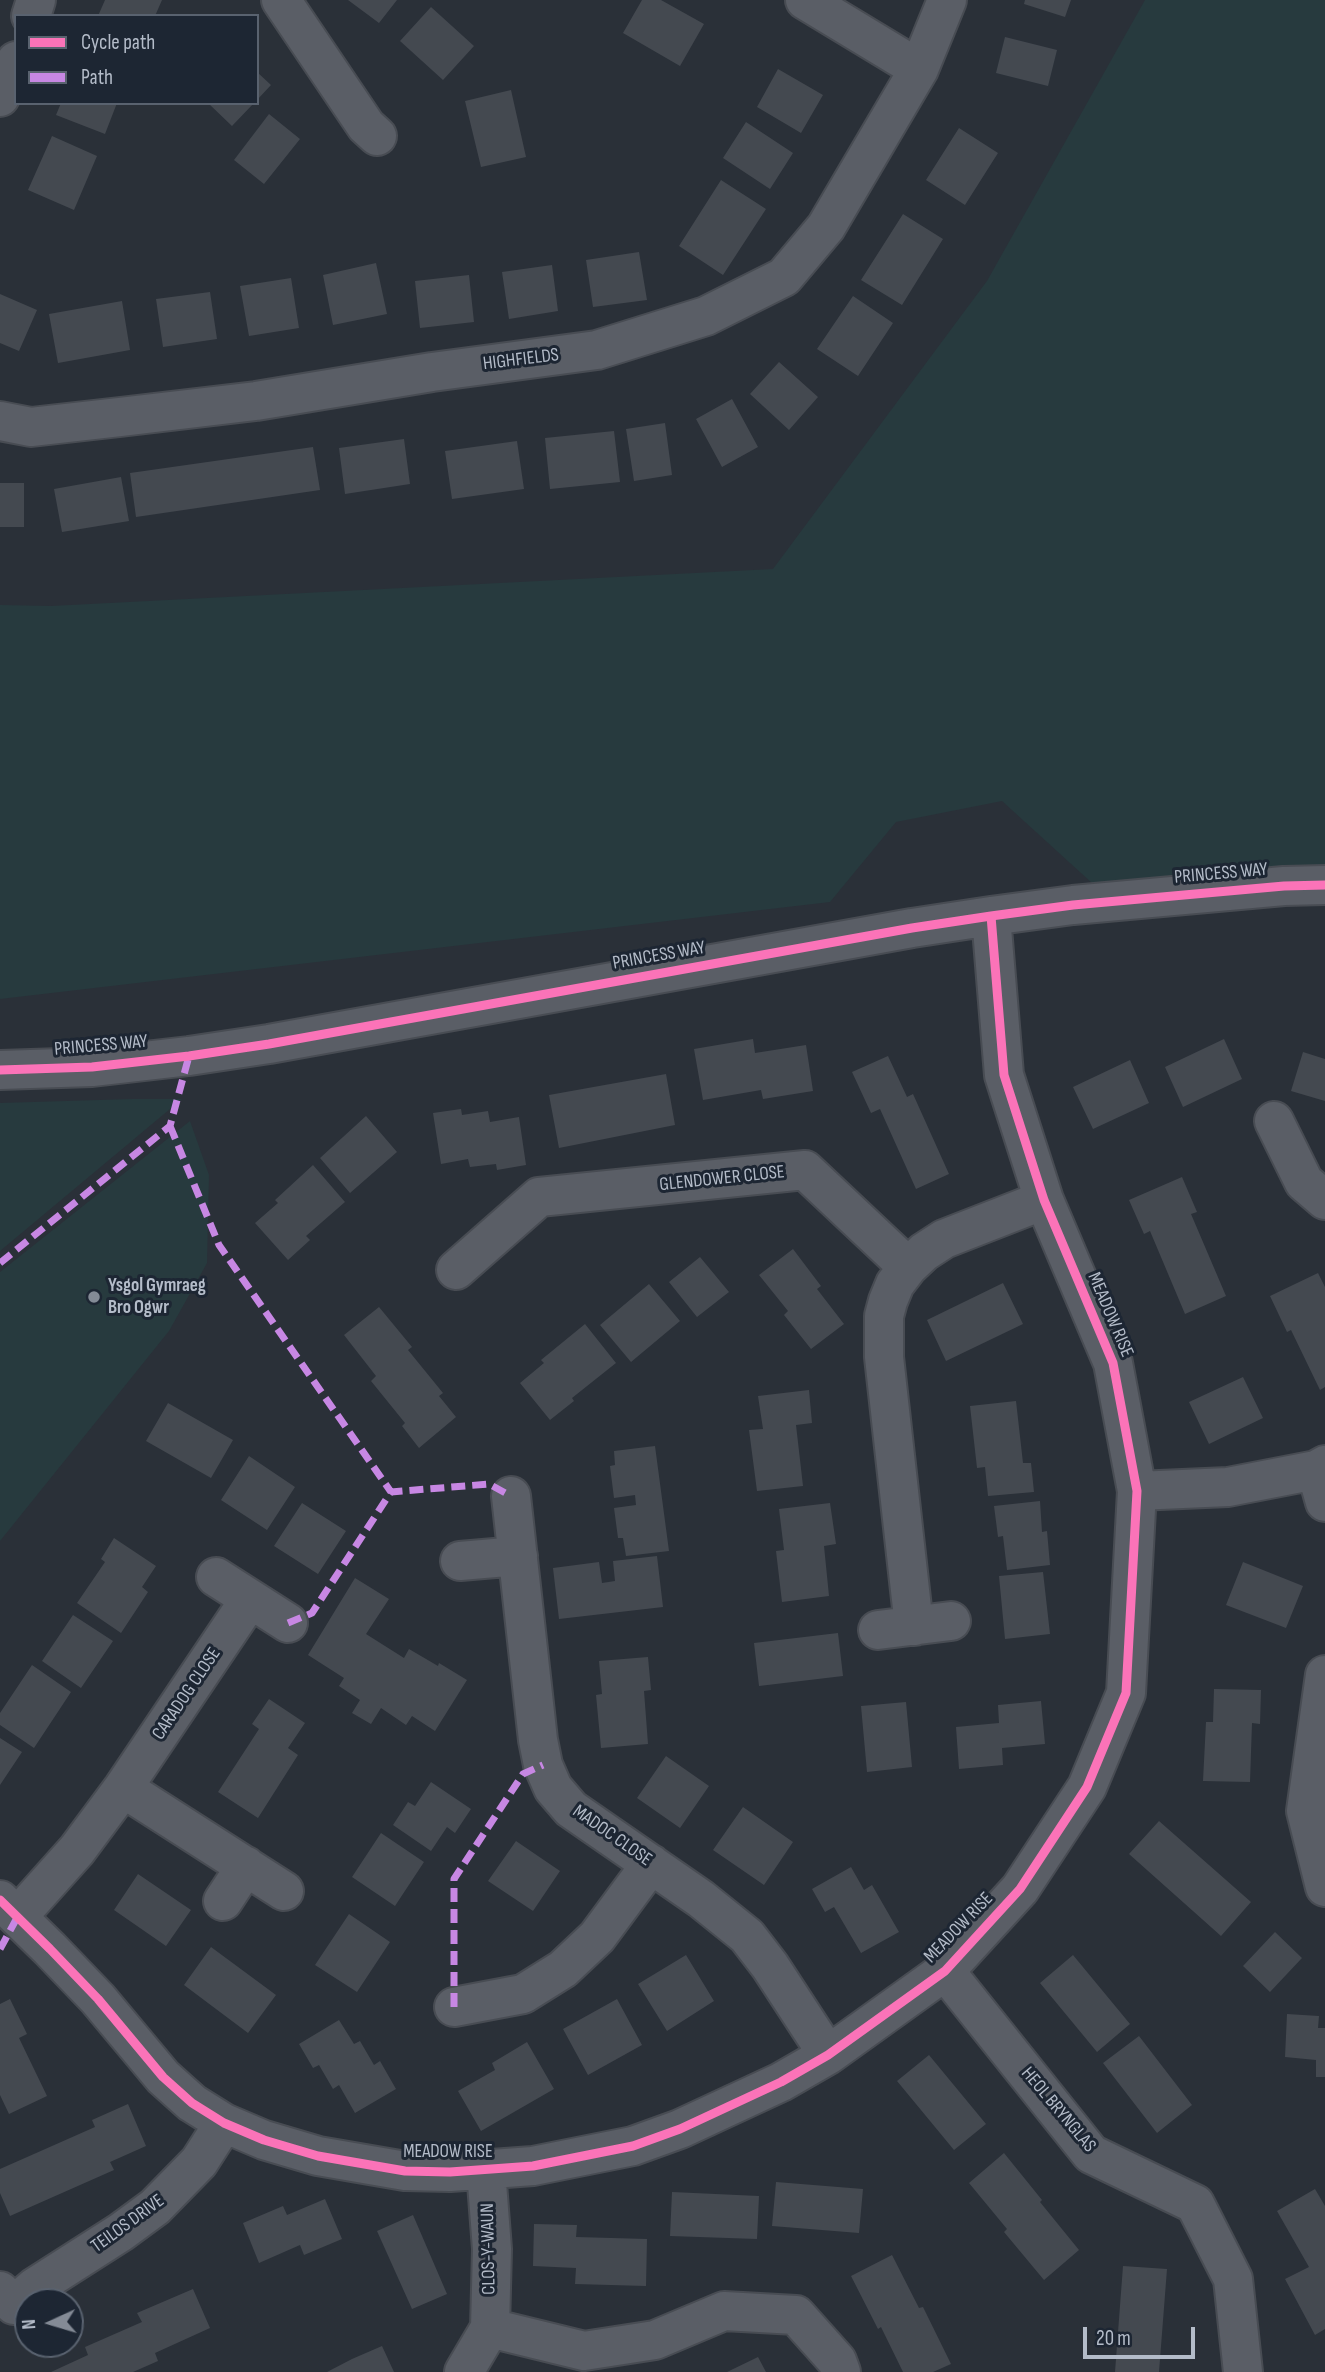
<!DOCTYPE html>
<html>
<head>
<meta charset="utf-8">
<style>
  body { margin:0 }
  #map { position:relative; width:1325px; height:2372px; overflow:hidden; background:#2a3038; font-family:"Sofia Sans Condensed",sans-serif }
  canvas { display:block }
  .legend { position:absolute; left:14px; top:14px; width:245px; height:91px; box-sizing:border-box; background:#1d2633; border:2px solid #59626f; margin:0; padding:9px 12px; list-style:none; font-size:21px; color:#b4bcc9 }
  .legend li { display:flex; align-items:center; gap:14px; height:35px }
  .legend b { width:35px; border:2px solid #59626f }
  .north { position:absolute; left:14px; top:2288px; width:70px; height:70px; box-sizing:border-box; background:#1d2633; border:2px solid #59626f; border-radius:50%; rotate:266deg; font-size:19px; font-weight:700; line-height:28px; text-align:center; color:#b4bcc9 }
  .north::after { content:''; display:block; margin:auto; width:24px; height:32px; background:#848b96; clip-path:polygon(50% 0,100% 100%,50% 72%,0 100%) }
  .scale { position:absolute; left:1083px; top:2327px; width:112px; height:32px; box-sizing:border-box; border:4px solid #b4bcc9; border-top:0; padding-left:9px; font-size:21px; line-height:24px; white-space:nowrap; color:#b4bcc9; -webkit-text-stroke:5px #1d2633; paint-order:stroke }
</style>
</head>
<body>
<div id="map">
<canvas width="1325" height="2372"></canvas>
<ul class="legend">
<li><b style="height:9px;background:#fb73b8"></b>Cycle path</li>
<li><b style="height:9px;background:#c787e3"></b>Path</li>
</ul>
<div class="north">N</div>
<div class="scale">20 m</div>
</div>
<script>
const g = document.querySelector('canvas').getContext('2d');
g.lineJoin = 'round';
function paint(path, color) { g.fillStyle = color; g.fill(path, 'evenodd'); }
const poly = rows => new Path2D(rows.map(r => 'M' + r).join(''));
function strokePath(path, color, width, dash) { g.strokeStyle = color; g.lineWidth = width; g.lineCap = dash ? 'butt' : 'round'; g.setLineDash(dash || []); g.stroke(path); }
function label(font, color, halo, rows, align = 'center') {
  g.font = font + ' "Sofia Sans Condensed",sans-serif'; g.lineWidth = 6; g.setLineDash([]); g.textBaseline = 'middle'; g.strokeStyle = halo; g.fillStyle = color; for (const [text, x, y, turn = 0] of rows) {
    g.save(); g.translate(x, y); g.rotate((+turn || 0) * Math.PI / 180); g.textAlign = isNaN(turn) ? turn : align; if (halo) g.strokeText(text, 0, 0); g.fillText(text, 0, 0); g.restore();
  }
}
paint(poly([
  [1145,0,1325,0,1325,867,1092,883,1002,801,896,822,830,902,0,999,0,605,51,606,773,569,987,281],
  [132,1099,182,1099,0,1251,0,1103],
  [190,1121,209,1175,207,1263,169,1331,0,1541,0,1272]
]), '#273a3e');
paint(poly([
  [105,0,162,0,155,16,98,16],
  [348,0,397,0,379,23],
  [642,0,661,0,704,24,680,66,623,33],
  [1025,0,1071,0,1065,17,1024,4],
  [431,7,474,46,443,80,400,41],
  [1005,37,1057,50,1048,86,996,73],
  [778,69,823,95,801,133,757,107],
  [257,72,271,85,257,100],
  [511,90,526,157,481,167,465,101],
  [61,103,117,103,105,134,56,115],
  [208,103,254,103,232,126],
  [269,114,300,139,264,184,234,160],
  [746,122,793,153,770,189,723,158],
  [959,128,998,153,965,205,926,180],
  [52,136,97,156,74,210,28,190],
  [721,180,766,209,723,275,679,246],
  [903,214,943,239,902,305,861,280],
  [639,252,647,300,593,307,586,260],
  [376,263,387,314,333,325,323,275],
  [552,265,558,311,509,319,502,272],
  [469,275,474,322,420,328,415,281],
  [291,278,299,328,249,336,240,286],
  [210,292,217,339,163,347,156,299],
  [0,294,37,310,19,351,0,343],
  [853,296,893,323,858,376,817,349],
  [122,301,130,350,58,363,49,314],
  [779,362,818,397,789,430,750,394],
  [732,399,758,447,722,467,696,419],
  [665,423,672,475,634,481,626,429],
  [614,431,620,482,550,489,545,438],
  [404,439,410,484,345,494,339,448],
  [517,441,524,489,452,499,445,451],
  [313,447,320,490,136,517,130,473],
  [121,477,129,521,62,532,54,489],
  [0,483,24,483,24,527,0,527],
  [753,1039,755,1053,806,1045,813,1091,763,1099,761,1090,703,1100,694,1049],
  [1224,1039,1242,1079,1183,1107,1165,1067],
  [1303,1052,1325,1059,1325,1101,1291,1091],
  [888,1056,907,1097,913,1094,949,1174,916,1189,880,1109,871,1113,852,1072],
  [1130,1060,1149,1103,1093,1129,1073,1087],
  [666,1074,675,1125,559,1148,549,1095],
  [461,1109,462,1115,488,1111,490,1122,519,1117,526,1165,497,1170,496,1164,470,1167,468,1159,441,1164,433,1113],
  [366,1116,397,1152,350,1193,320,1158],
  [313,1165,345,1202,306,1236,310,1240,288,1260,255,1223,278,1203,275,1200],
  [1182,1177,1197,1212,1191,1214,1226,1296,1185,1314,1150,1231,1144,1234,1129,1200],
  [793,1249,821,1286,817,1289,844,1324,811,1349,784,1315,788,1311,759,1275],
  [700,1257,729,1292,697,1317,669,1282],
  [1318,1273,1325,1287,1325,1387,1320,1390,1291,1330,1287,1332,1270,1296],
  [1003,1283,1023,1324,946,1361,927,1320],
  [649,1284,680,1321,631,1362,600,1325],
  [379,1307,412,1347,408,1350,443,1393,439,1396,456,1417,419,1448,402,1426,405,1423,371,1381,376,1376,344,1335],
  [585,1324,616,1363,572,1398,574,1401,550,1420,520,1383,544,1363,541,1360],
  [1243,1377,1263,1418,1209,1444,1189,1402],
  [809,1390,812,1423,796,1425,803,1486,757,1491,749,1430,763,1429,758,1396],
  [1016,1401,1023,1463,1031,1463,1034,1492,988,1496,985,1467,977,1468,970,1406],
  [168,1403,233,1440,211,1478,146,1441],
  [655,1446,669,1551,626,1556,623,1538,618,1538,614,1508,636,1505,635,1495,614,1498,610,1466,615,1465,614,1451],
  [249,1456,295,1487,267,1530,221,1500],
  [1040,1501,1042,1532,1047,1531,1050,1565,1007,1570,1003,1536,998,1537,994,1506],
  [302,1503,346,1531,318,1574,274,1546],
  [830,1503,836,1544,824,1546,829,1596,782,1602,776,1551,784,1550,779,1509],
  [114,1538,156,1566,142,1587,148,1592,121,1633,77,1603,105,1562,101,1559],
  [657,1556,663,1607,559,1619,553,1568,599,1562,602,1583,615,1581,613,1561],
  [1243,1562,1303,1586,1286,1628,1226,1605],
  [1043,1572,1050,1634,1005,1639,999,1576],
  [355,1578,389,1599,366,1634,404,1658,409,1649,438,1666,439,1663,467,1680,435,1731,412,1716,406,1725,381,1708,371,1724,352,1713,360,1700,339,1686,344,1678,308,1655],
  [73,1615,113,1641,81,1688,42,1661],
  [838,1633,843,1676,759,1686,754,1643],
  [648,1657,651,1690,644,1691,648,1744,601,1748,596,1695,602,1694,599,1661],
  [32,1665,71,1692,34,1748,0,1725,0,1713],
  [1214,1689,1261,1690,1260,1724,1252,1723,1250,1782,1203,1781,1206,1722,1213,1722],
  [269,1699,305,1723,288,1748,298,1755,258,1818,218,1792,259,1729,252,1724],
  [1041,1701,1045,1744,1002,1748,1003,1765,959,1769,956,1727,999,1723,998,1705],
  [906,1702,912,1767,867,1772,861,1706],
  [0,1738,22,1752,0,1785],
  [666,1756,709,1786,680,1828,637,1798],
  [431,1782,471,1809,455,1833,447,1827,431,1851,393,1825,408,1802,415,1806],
  [743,1807,793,1842,764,1885,713,1850],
  [1159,1821,1251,1902,1221,1936,1129,1854],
  [381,1833,424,1862,395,1906,352,1877],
  [516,1841,560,1871,533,1911,488,1881],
  [851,1867,864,1890,872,1885,899,1932,861,1953,834,1907,825,1912,812,1889],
  [138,1874,191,1910,166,1946,114,1910],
  [349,1914,390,1942,357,1992,315,1965],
  [1275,1932,1302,1958,1270,1992,1243,1966],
  [211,1947,276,1995,248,2033,184,1985],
  [686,1955,714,2001,667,2031,638,1984],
  [1073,1955,1130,2024,1097,2052,1040,1983],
  [10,1999,27,2034,19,2038,47,2096,9,2114,0,2095,0,2004],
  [617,1999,642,2045,588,2075,563,2029],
  [1287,2014,1319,2016,1318,2028,1325,2028,1325,2077,1316,2077,1316,2060,1285,2057],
  [339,2020,354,2044,360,2041,374,2065,380,2061,396,2089,355,2113,339,2085,333,2089,319,2065,313,2068,299,2044],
  [1139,2036,1192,2105,1157,2133,1103,2063],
  [527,2042,554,2089,481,2131,458,2091,495,2070,492,2063],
  [929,2055,986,2124,954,2150,897,2081],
  [128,2104,146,2146,110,2162,114,2170,10,2216,0,2193,0,2169,95,2127,92,2120],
  [1004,2153,1042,2200,1040,2202,1079,2250,1044,2280,1004,2232,1007,2229,969,2183],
  [776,2182,863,2189,859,2233,772,2226],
  [1315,2189,1325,2206,1325,2329,1315,2335,1285,2279,1309,2267,1277,2211],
  [672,2192,759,2196,757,2239,670,2236],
  [325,2199,342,2239,304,2255,300,2245,259,2263,243,2223,283,2206,287,2215],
  [413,2215,447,2294,412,2309,377,2231],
  [534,2224,577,2225,576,2237,647,2239,646,2286,575,2284,576,2268,533,2266],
  [892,2255,919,2308,923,2307,951,2364,933,2372,903,2372,881,2327,878,2329,851,2276],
  [1123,2266,1167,2269,1159,2372,1115,2372],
  [193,2289,210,2328,155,2353,158,2361,133,2372,51,2372,88,2355,85,2347,142,2322,137,2313],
  [382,2346,394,2372,327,2372,352,2359],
  [758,2357,766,2372,727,2372]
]), '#444950');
const minor = poly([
  [281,0,366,126,377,136],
  [805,0,919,69],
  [31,16,36,0],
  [0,97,16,61],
  [0,421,31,427,120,417,256,401,432,372,597,350,706,316,784,277,826,227,919,69,947,0],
  [0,1070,92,1067,189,1056,269,1044,912,928,991,916,1073,905,1284,886,1325,885],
  [1274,1121,1304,1182,1325,1200],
  [908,1267,895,1284,888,1301,884,1316,884,1357,914,1626],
  [456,1270,539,1197,805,1170,908,1267,924,1252,944,1239,1044,1200],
  [1316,1470,1325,1502],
  [1137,1491,1228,1487,1316,1470,1325,1465],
  [511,1496,538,1740,543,1765,553,1788,571,1809,701,1899,747,1936,770,1966,828,2055],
  [460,1561,518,1556],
  [216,1577,288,1623],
  [878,1630,951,1621],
  [1325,1675,1306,1811,1325,1887],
  [123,1788,284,1891],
  [0,1900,50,1949,98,1999,163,2077,192,2103,224,2123,264,2140,318,2156,405,2171,450,2172,533,2166,633,2146,680,2129,781,2082,828,2055,945,1971,1020,1889,1087,1787,1126,1693,1137,1491,1113,1363,1044,1200,1004,1075,991,916],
  [223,1901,246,1866],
  [18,1916,77,1850,123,1788,250,1599],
  [945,1971,1091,2154,1195,2204,1233,2279,1243,2372],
  [454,2007,523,1994,563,1969,597,1937,651,1864],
  [486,2170,492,2249,490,2328,584,2351,655,2340,724,2311,796,2315,837,2361,841,2372],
  [0,2291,14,2305,35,2287,121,2232,155,2207,199,2162,224,2123],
  [464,2372,490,2328]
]);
strokePath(minor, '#484c53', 42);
strokePath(minor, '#5a5e66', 38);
strokePath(poly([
  [170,1126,219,1245,391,1492],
  [0,1263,170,1126,189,1056],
  [288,1623,312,1613,391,1492,489,1484,511,1496],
  [0,1949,18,1916],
  [454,2007,454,1879,523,1774,543,1765]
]), '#c787e3', 7, [14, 7]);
strokePath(poly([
  [0,1070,92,1067,189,1056,269,1044,912,928,991,916,1073,905,1284,886,1325,885],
  [0,1900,50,1949,98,1999,163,2077,192,2103,224,2123,264,2140,318,2156,405,2171,450,2172,533,2166,633,2146,680,2129,781,2082,828,2055,945,1971,1020,1889,1087,1787,1126,1693,1137,1491,1113,1363,1044,1200,1004,1075,991,916]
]), '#fb73b8', 9);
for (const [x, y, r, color] of [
  [94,1297,7,"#848b96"]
]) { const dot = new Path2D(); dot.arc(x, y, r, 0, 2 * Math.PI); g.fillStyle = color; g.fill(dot); strokePath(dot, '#1d2633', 2.5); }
label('19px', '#b4bcc9', '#1d2633', [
  ["HIGHFIELDS",521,360,-7],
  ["PRINCESS WAY",1221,874,-5],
  ["PRINCESS WAY",659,956,-10],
  ["PRINCESS WAY",101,1046,-5],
  ["GLENDOWER CLOSE",722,1179,-6],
  ["MEADOW RISE",1110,1315,67],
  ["CARADOG CLOSE",187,1694,-56],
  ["MADOC CLOSE",612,1836,35],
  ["MEADOW RISE",959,1928,-46],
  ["HEOL BRYNGLAS",1058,2110,50],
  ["MEADOW RISE",448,2152],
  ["TEILOS DRIVE",128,2224,-36],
  ["CLOS-Y-WAUN",489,2249,-91]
]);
label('bold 19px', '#b4bcc9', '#1d2633', [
  ["Ysgol Gymraeg",108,1286],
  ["Bro Ogwr",108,1308]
], 'left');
</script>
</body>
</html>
